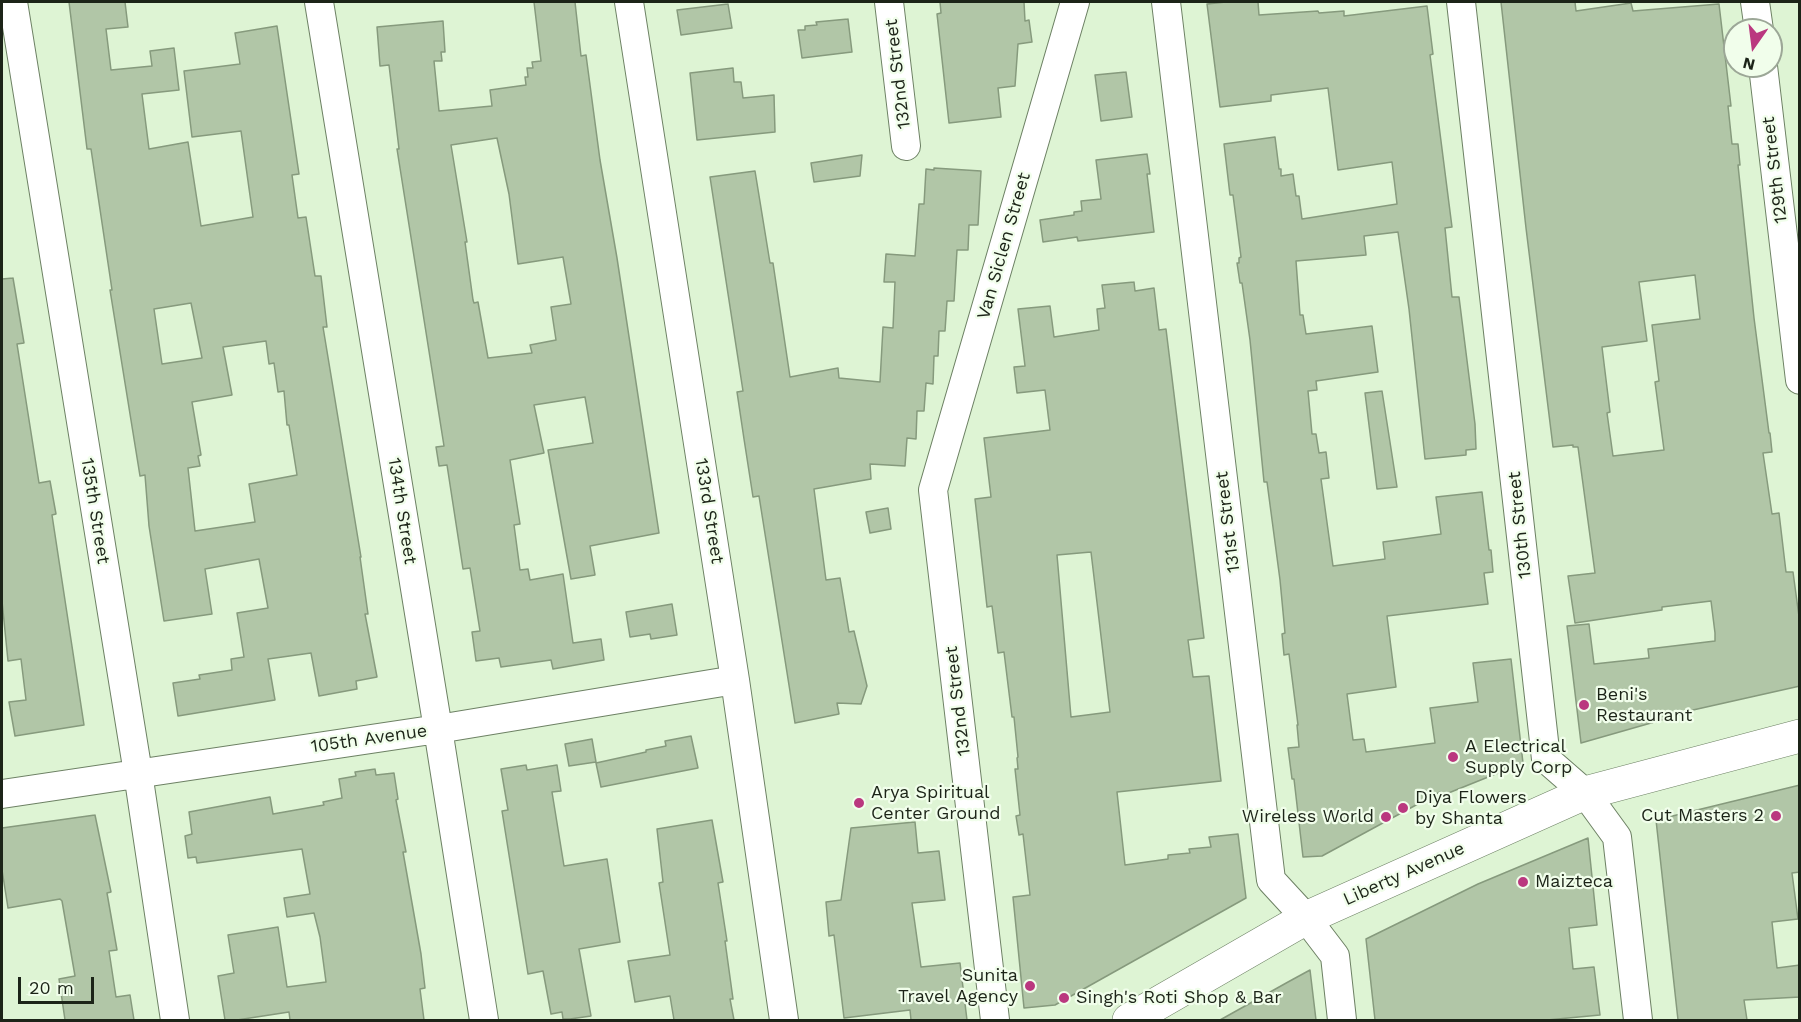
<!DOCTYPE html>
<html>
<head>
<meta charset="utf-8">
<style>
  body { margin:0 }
  #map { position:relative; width:1801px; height:1022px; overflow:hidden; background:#def4d4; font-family:"Work Sans",sans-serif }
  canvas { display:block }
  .frame { position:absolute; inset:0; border:3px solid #1c2418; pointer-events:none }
  .north { position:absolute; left:1723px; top:18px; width:60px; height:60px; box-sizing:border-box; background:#f1feeb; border:2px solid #9ca797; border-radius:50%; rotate:194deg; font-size:16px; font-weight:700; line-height:24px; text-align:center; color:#1c2418 }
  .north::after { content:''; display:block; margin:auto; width:21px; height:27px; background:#ba387f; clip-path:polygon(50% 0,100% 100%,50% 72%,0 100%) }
  .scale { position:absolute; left:18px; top:977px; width:76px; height:27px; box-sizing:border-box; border:3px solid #1c2418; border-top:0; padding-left:8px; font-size:18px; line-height:21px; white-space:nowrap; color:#1c2418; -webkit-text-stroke:4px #f1feeb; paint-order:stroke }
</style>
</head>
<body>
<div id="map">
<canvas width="1801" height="1022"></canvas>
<div class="frame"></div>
<div class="north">N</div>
<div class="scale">20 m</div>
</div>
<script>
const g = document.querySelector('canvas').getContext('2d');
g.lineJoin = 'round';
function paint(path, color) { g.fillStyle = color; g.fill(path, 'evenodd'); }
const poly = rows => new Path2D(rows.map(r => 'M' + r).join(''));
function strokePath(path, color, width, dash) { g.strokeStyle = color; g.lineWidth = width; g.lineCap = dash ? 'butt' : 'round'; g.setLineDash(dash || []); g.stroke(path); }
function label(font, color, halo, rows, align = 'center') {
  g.font = font + ' "Work Sans",sans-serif'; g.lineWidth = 4.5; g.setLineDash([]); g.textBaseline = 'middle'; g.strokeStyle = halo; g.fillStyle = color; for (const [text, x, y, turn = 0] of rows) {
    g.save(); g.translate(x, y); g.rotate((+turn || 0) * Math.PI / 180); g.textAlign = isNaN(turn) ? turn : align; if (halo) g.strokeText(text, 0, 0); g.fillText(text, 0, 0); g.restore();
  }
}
const building = poly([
  [69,2,125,2,128,27,106,29,111,70,152,66,150,51,174,48,179,90,142,94,149,149,188,142,201,226,253,217,241,131,192,137,184,71,240,64,235,33,277,26,299,174,292,175,298,218,306,217,315,276,321,276,327,327,323,327,361,557,360,557,368,614,365,614,377,677,356,681,357,689,319,696,311,653,268,659,275,700,178,716,173,683,200,679,199,675,232,670,231,659,244,657,237,613,268,608,259,559,205,569,212,614,164,621,149,526,145,475,140,476,110,290,112,290,91,149,87,149,69,2],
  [191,303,202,358,162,364,154,309,191,303],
  [266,341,269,364,274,363,278,392,284,391,287,425,289,425,297,475,249,484,255,522,195,531,188,468,200,466,198,456,201,455,192,402,232,395,223,347,266,341],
  [534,2,575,2,581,56,586,55,600,160,617,258,659,533,590,546,595,575,571,579,548,450,593,443,585,397,534,405,544,453,510,460,520,524,514,525,520,570,528,569,530,580,563,574,573,643,601,639,604,660,553,669,551,660,501,667,499,658,476,661,472,632,480,631,470,568,463,569,447,465,439,466,436,447,444,446,397,149,399,149,389,65,380,66,377,27,443,21,445,52,441,52,442,61,434,61,439,111,492,106,490,90,526,85,525,77,528,77,527,68,533,68,532,62,541,61,534,2],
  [497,138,509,194,518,264,563,257,571,304,551,307,556,340,530,345,532,353,488,358,478,302,474,303,473,300,465,242,467,242,451,145,497,138],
  [940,2,1024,2,1025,21,1029,20,1032,42,1018,44,1015,86,998,88,1001,117,949,123,937,14,941,13,940,2],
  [1226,2,1258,2,1259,15,1318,11,1319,13,1344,11,1344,16,1427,6,1433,54,1430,55,1452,227,1445,228,1452,297,1459,297,1475,424,1476,449,1466,450,1466,455,1425,459,1409,309,1398,232,1364,236,1366,255,1296,261,1300,315,1303,315,1306,334,1372,326,1378,372,1316,381,1317,390,1308,391,1312,434,1316,434,1319,453,1326,452,1329,478,1321,479,1333,566,1385,559,1383,542,1441,534,1436,497,1482,492,1489,550,1491,550,1493,572,1484,573,1488,604,1387,616,1396,687,1347,694,1353,740,1364,739,1366,752,1435,743,1430,708,1478,702,1473,663,1511,659,1523,763,1441,796,1440,792,1322,856,1303,857,1294,779,1292,779,1288,748,1299,747,1297,725,1298,725,1289,654,1284,655,1282,634,1285,633,1280,580,1267,482,1264,482,1250,340,1242,283,1240,283,1237,263,1239,263,1239,258,1241,257,1233,195,1230,195,1224,144,1275,137,1279,169,1281,169,1281,176,1293,174,1296,196,1299,196,1302,219,1397,204,1392,162,1338,170,1328,88,1271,95,1271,101,1220,107,1207,4,1226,2],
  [1501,2,1575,2,1576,11,1631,3,1633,11,1719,4,1731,106,1728,106,1732,144,1738,144,1740,165,1738,165,1754,318,1769,433,1770,433,1772,452,1763,453,1772,514,1779,513,1786,572,1793,572,1800,624,1800,686,1693,710,1693,711,1581,743,1567,626,1589,624,1594,664,1649,658,1648,649,1715,641,1715,633,1711,601,1662,607,1662,610,1575,623,1568,576,1595,573,1578,447,1573,447,1573,445,1553,447,1526,228,1501,2],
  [1695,275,1700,319,1652,325,1659,381,1655,382,1664,450,1613,456,1607,413,1610,412,1602,347,1647,341,1639,282,1695,275],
  [728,4,732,28,681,35,677,10,728,4],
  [848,19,852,52,802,58,798,30,805,30,805,26,817,25,816,22,848,19],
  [733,68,734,82,741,82,743,98,774,95,775,132,697,140,690,73,733,68],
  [1126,72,1132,117,1101,121,1095,75,1126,72],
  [1147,154,1150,174,1147,174,1154,232,1078,241,1077,237,1043,242,1040,220,1074,215,1074,212,1082,211,1081,201,1101,199,1096,160,1147,154],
  [862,155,860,176,814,182,811,163,862,155],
  [934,168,981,171,978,225,969,225,968,250,957,250,954,301,947,301,945,331,939,331,938,356,934,356,933,384,926,383,924,411,917,411,916,439,907,438,905,466,870,464,871,479,814,489,826,580,840,578,849,632,854,631,867,686,861,704,837,703,839,714,795,723,759,496,753,497,744,439,737,392,743,391,710,177,755,171,770,263,773,263,790,377,838,368,839,378,880,382,883,327,893,328,895,282,884,282,886,254,915,256,919,204,924,204,926,169,934,170,934,168],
  [13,278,24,343,17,344,39,483,50,481,56,514,52,515,84,725,15,736,9,702,26,700,21,659,8,661,2,601,2,279,13,278],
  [1134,282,1135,291,1154,288,1159,330,1166,329,1204,638,1188,640,1193,677,1209,676,1221,781,1117,792,1125,865,1168,859,1168,855,1190,853,1189,849,1211,847,1209,837,1238,834,1246,898,1055,1005,1024,1008,1013,897,1030,895,1023,834,1019,835,1016,816,1020,815,1015,769,1018,769,1017,758,1018,757,1014,717,1012,717,1004,652,998,653,992,606,987,607,975,499,991,497,984,438,1050,430,1045,390,1017,393,1014,367,1025,366,1018,309,1050,306,1054,337,1099,330,1097,309,1105,308,1102,285,1134,282],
  [1091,552,1110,712,1071,717,1057,555,1091,552],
  [1382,391,1397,487,1377,489,1365,393,1382,391],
  [888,508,891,529,870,533,866,512,888,508],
  [672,604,677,635,651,639,650,634,630,637,626,612,672,604],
  [691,736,698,768,601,787,596,763,646,752,646,750,666,746,665,741,691,736],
  [592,739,596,762,569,766,565,744,592,739],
  [526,765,527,770,557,765,561,791,552,792,564,866,607,859,620,942,579,949,591,1016,570,1019,563,1019,562,1012,551,1014,543,971,528,974,502,811,508,810,501,769,526,765],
  [375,769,376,775,394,773,398,799,396,800,406,852,403,852,421,954,425,988,420,989,424,1020,290,1020,289,1012,237,1020,225,1020,218,976,234,973,228,935,278,927,287,987,326,982,320,937,314,913,287,917,284,898,310,894,302,849,197,863,196,857,188,858,185,836,192,834,189,812,270,797,273,814,324,805,323,802,342,798,339,779,356,776,355,772,375,769],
  [1800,785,1800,872,1792,873,1798,919,1772,922,1777,968,1800,965,1800,997,1744,1000,1747,1020,1678,1020,1656,820,1800,785],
  [95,815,111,892,107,893,117,950,109,951,116,997,130,995,134,1020,65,1020,59,979,75,976,62,901,60,899,8,908,2,870,2,828,95,815],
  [712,820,723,882,718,883,727,941,725,941,733,999,730,999,734,1020,674,1020,670,996,635,1002,628,961,670,955,659,883,663,882,657,829,712,820],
  [915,822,918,853,939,851,945,900,912,903,921,967,960,963,967,1020,911,1020,910,1010,844,1018,834,935,829,936,826,902,841,900,851,828,915,822],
  [1588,838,1597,925,1569,928,1573,969,1594,967,1600,1015,1547,1020,1375,1020,1366,939,1478,884,1588,838],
  [1310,970,1316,1020,1220,1020,1288,982,1310,970]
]);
paint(building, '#b1c6a7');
strokePath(building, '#869a7d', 1.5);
const street = poly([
  [13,2,138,773,175,1020],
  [319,2,438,729,484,1020],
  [629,2,735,680,784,1020],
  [889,2,906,146],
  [1166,2,1271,880,1306,918,1335,956,1342,1020],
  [1461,2,1546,759,1585,793,1617,837,1638,1020],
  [1755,2,1759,30],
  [1763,66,1800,380],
  [2,794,438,729,735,680],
  [995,1020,933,490,1075,2]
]);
const secondary = poly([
  [1129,1020,1306,918,1585,793,1800,736]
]);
strokePath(street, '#6d8164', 30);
strokePath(secondary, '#6d8164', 34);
strokePath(street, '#fff', 28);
strokePath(secondary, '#fff', 33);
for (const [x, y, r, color] of [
  [1584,705,6,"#ba387f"],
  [1453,757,6,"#ba387f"],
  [859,803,6,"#ba387f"],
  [1403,808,6,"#ba387f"],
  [1776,816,6,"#ba387f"],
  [1386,817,6,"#ba387f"],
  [1523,882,6,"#ba387f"],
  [1030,986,6,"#ba387f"],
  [1064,998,6,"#ba387f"]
]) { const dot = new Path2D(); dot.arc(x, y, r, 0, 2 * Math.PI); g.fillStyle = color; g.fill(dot); strokePath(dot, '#f1feeb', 2); }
label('18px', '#1c2418', '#f1feeb', [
  ["132nd Street",898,74,-97],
  ["129th Street",1775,170,-97],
  ["Van Siclen Street",1004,246,-74],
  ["135th Street",95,511,81],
  ["134th Street",402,511,81],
  ["133rd Street",709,511,81],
  ["131st Street",1228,522,-97],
  ["130th Street",1520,525,-96],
  ["132nd Street",958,701,-97],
  ["105th Avenue",369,739,-8],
  ["Liberty Avenue",1404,874,-24]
]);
label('18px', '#1c2418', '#f1feeb', [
  ["Beni's",1596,695],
  ["Restaurant",1596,716],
  ["A Electrical",1465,747],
  ["Supply Corp",1465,768],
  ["Arya Spiritual",871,793],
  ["Center Ground",871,814],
  ["Diya Flowers",1415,798],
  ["by Shanta",1415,819],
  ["Cut Masters 2",1764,816,"right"],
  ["Wireless World",1374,817,"right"],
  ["Maizteca",1535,882],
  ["Sunita",1018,976,"right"],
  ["Travel Agency",1018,997,"right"],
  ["Singh's Roti Shop & Bar",1076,998]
], 'left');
</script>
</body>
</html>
